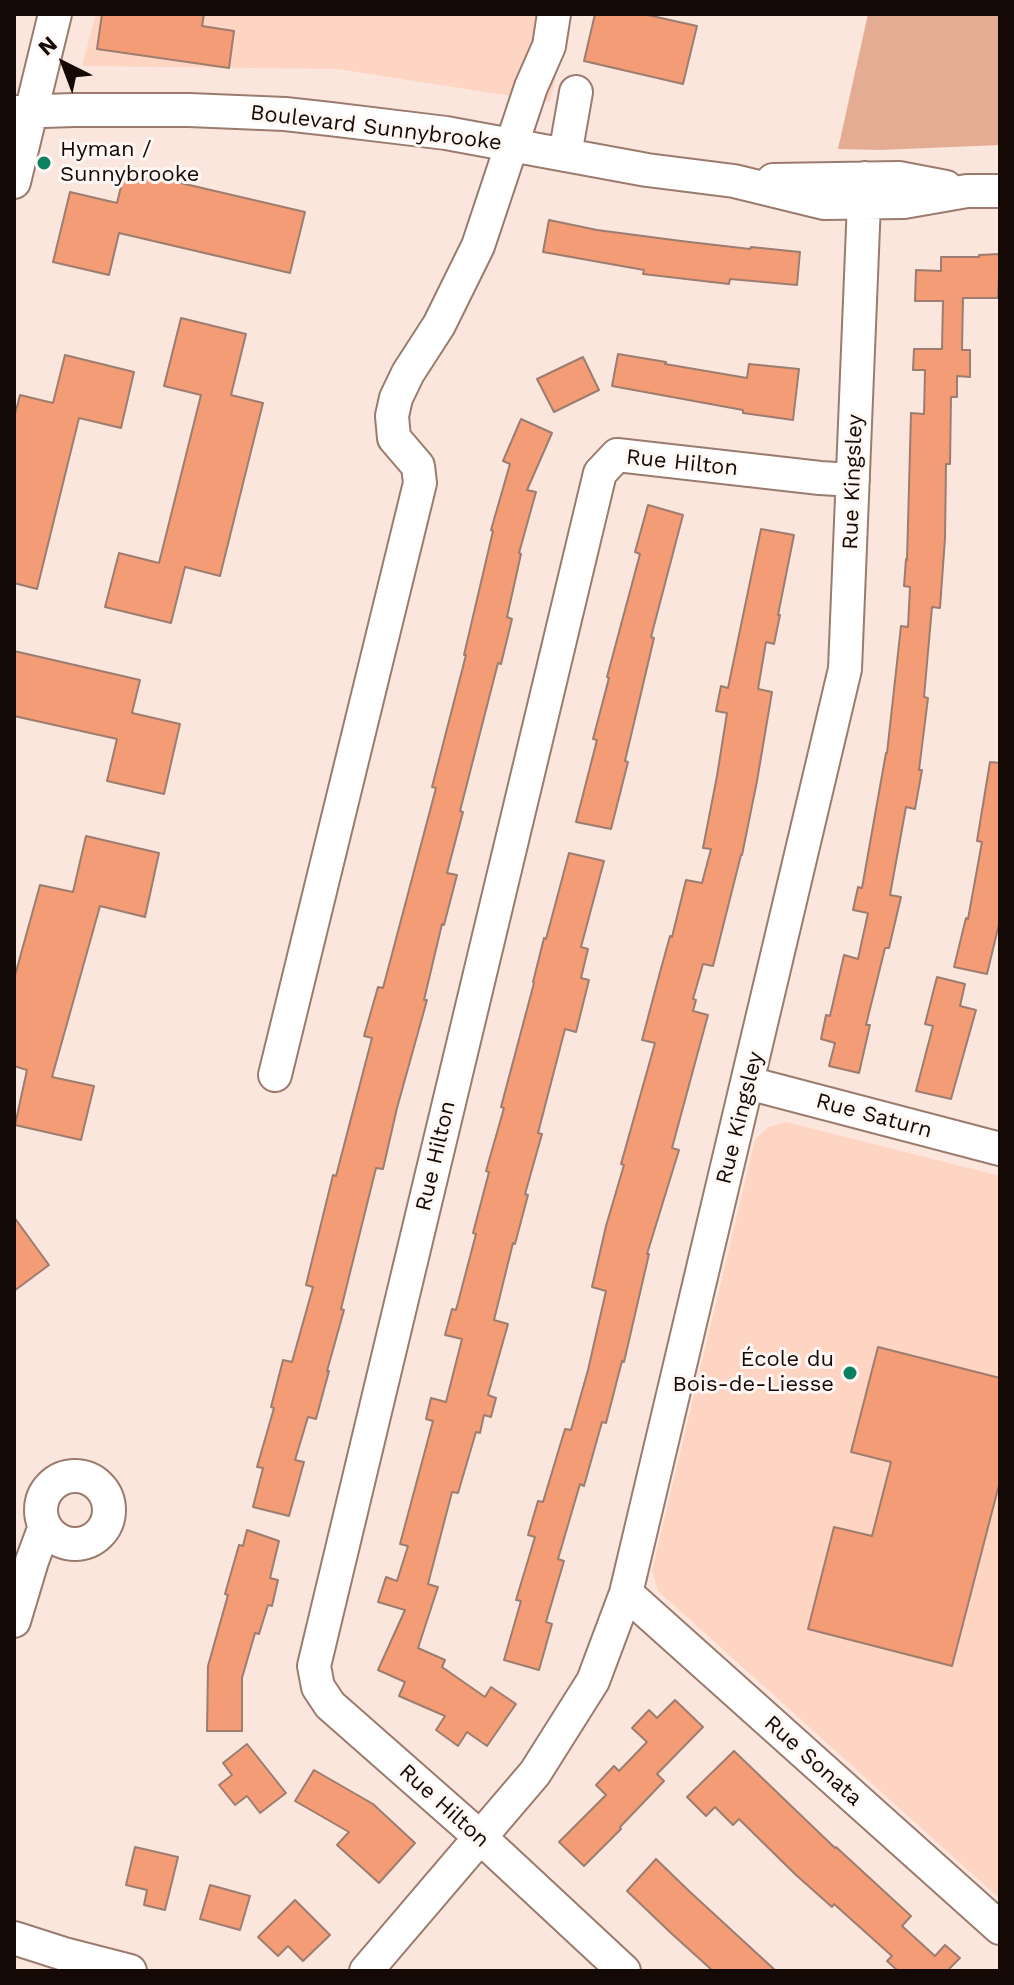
<!DOCTYPE html>
<html>
<head>
<meta charset="utf-8">
<style>
  body { margin:0 }
  #map { position:relative; width:1014px; height:1985px; overflow:hidden; background:#fbe6de; font-family:"Work Sans",sans-serif }
  canvas { display:block }
  .frame { position:absolute; inset:0; border:16px solid #140905; pointer-events:none }
  .north { position:absolute; left:24px; top:24px; width:80px; height:80px; -webkit-text-stroke:6px #fef7f4; paint-order:stroke; rotate:318deg; font-size:22px; font-weight:700; line-height:32px; text-align:center; color:#140905 }
  .north::after { content:''; display:block; margin:auto; width:28px; height:36px; background:#140905; clip-path:polygon(50% 0,100% 100%,50% 72%,0 100%) }
</style>
</head>
<body>
<div id="map">
<canvas width="1014" height="1985"></canvas>
<div class="frame"></div>
<div class="north">N</div>
</div>
<script>
const g = document.querySelector('canvas').getContext('2d');
g.lineJoin = 'round';
function paint(path, color) { g.fillStyle = color; g.fill(path, 'evenodd'); }
const poly = rows => new Path2D(rows.map(r => 'M' + r).join(''));
function strokePath(path, color, width, dash) { g.strokeStyle = color; g.lineWidth = width; g.lineCap = dash ? 'butt' : 'round'; g.setLineDash(dash || []); g.stroke(path); }
function label(font, color, halo, rows, align = 'center') {
  g.font = font + ' "Work Sans",sans-serif'; g.lineWidth = 6; g.setLineDash([]); g.textBaseline = 'middle'; g.strokeStyle = halo; g.fillStyle = color; for (const [text, x, y, turn = 0] of rows) {
    g.save(); g.translate(x, y); g.rotate((+turn || 0) * Math.PI / 180); g.textAlign = isNaN(turn) ? turn : align; if (halo) g.strokeText(text, 0, 0); g.fillText(text, 0, 0); g.restore();
  }
}
paint(poly([
  [96,14,571,14,550,102,337,69,82,66],
  [786,1122,1000,1176,1000,1899,658,1591,652,1570,755,1140,768,1127]
]), '#fed4c2');
paint(poly([
  [868,14,1000,14,1000,145,880,150,838,149]
]), '#e5ac94');
const building = poly([
  [102,14,204,14,202,26,234,31,229,68,97,49,102,14],
  [595,14,643,14,697,26,683,84,584,61,595,14],
  [125,170,305,212,290,273,119,233,109,275,53,262,70,192,117,203,125,170],
  [549,220,597,230,681,241,750,249,751,247,800,252,797,285,730,279,729,284,643,274,644,270,543,252,549,220],
  [1000,254,998,298,963,298,962,350,970,350,970,377,957,376,957,397,951,397,950,464,946,464,945,538,940,608,932,607,924,697,928,698,919,770,922,770,915,809,906,807,890,895,901,897,889,948,885,948,866,1025,870,1025,859,1073,829,1066,835,1043,821,1039,826,1015,830,1016,844,955,858,959,868,913,853,910,858,887,862,888,886,753,887,753,901,626,908,627,910,587,904,586,906,559,907,560,911,413,924,414,925,370,913,370,914,349,942,349,943,301,915,301,916,270,941,271,941,257,979,257,979,255,1000,254],
  [181,318,246,334,231,395,263,403,220,576,185,567,171,623,105,607,119,553,159,563,201,395,164,386,181,318],
  [618,354,666,362,665,364,747,378,749,364,799,369,793,420,743,413,743,410,612,386,618,354],
  [65,355,134,372,121,428,79,418,37,589,14,583,14,418,20,395,53,403,65,355],
  [583,357,599,390,554,412,537,379,583,357],
  [521,419,552,433,527,490,536,492,519,553,521,554,507,617,512,619,501,664,498,663,460,811,463,812,447,873,457,875,444,925,442,924,424,1000,427,1000,397,1108,383,1169,376,1168,341,1309,344,1310,327,1371,329,1371,316,1419,308,1417,295,1460,304,1462,289,1516,253,1507,263,1468,257,1467,274,1408,271,1407,283,1360,292,1362,313,1287,306,1285,333,1175,336,1176,372,1038,364,1036,378,987,383,988,436,788,432,787,466,655,464,655,493,531,491,530,510,464,503,461,521,419],
  [648,505,683,515,651,637,654,638,625,761,628,762,611,829,576,822,597,740,593,739,609,678,607,677,640,554,635,552,648,505],
  [761,529,794,535,778,615,780,615,774,644,766,642,758,689,772,692,757,781,742,855,741,855,713,966,703,964,693,999,696,1000,693,1011,708,1015,672,1148,679,1150,647,1254,649,1254,624,1362,622,1361,606,1423,602,1422,584,1486,580,1484,558,1559,564,1561,546,1622,552,1624,539,1670,504,1660,521,1601,516,1600,535,1537,528,1535,538,1501,543,1502,565,1429,571,1430,588,1370,606,1291,592,1287,606,1226,624,1165,621,1164,655,1043,642,1040,659,976,670,936,672,937,686,880,702,883,711,849,703,848,717,776,727,713,716,711,721,686,728,688,761,529],
  [14,651,140,680,132,713,180,724,164,794,107,781,117,739,14,716,14,651],
  [990,762,1000,763,1000,920,987,974,954,967,966,918,968,919,982,842,977,841,990,762],
  [86,836,159,853,145,917,100,906,52,1077,94,1086,81,1140,15,1125,27,1070,14,1066,14,979,40,885,73,892,86,836],
  [569,853,604,861,581,947,588,949,581,978,589,980,576,1032,565,1029,538,1133,542,1134,525,1194,528,1195,515,1244,513,1243,494,1320,508,1324,488,1395,496,1398,491,1417,484,1415,480,1433,476,1432,458,1493,452,1492,428,1584,438,1587,418,1648,445,1660,442,1667,485,1697,491,1687,516,1704,487,1746,467,1732,458,1746,436,1730,445,1716,399,1696,405,1682,378,1670,405,1610,378,1602,386,1577,397,1581,408,1546,400,1544,433,1421,426,1419,431,1398,446,1402,462,1339,445,1335,452,1309,456,1310,476,1234,473,1233,489,1172,486,1171,504,1108,501,1107,534,983,533,982,544,938,546,939,569,853],
  [937,977,965,984,960,1006,976,1010,951,1099,916,1091,933,1026,925,1024,937,977],
  [14,1217,49,1265,14,1291,14,1217],
  [878,1347,1000,1378,1000,1481,952,1666,808,1629,834,1527,872,1536,891,1462,851,1452,878,1347],
  [247,1530,279,1541,270,1578,278,1580,272,1606,268,1605,259,1634,255,1633,242,1678,242,1731,207,1731,208,1666,228,1595,225,1594,239,1545,243,1546,247,1530],
  [675,1700,703,1727,657,1774,664,1781,620,1827,621,1829,584,1866,559,1842,606,1795,596,1785,614,1766,619,1771,647,1742,632,1728,649,1710,657,1718,675,1700],
  [247,1744,286,1793,260,1813,247,1796,235,1805,219,1785,232,1775,223,1763,247,1744],
  [734,1751,835,1848,836,1847,911,1916,902,1926,935,1956,945,1945,960,1958,949,1969,951,1971,898,1971,887,1961,892,1956,834,1904,832,1907,796,1875,739,1819,733,1825,715,1807,706,1816,687,1797,734,1751],
  [314,1770,373,1804,415,1843,379,1883,337,1845,349,1832,295,1801,314,1770],
  [135,1847,178,1857,165,1910,144,1905,147,1890,126,1885,135,1847],
  [656,1859,689,1891,776,1971,713,1971,672,1934,627,1891,656,1859],
  [210,1885,250,1896,240,1930,200,1919,210,1885],
  [295,1900,330,1935,303,1961,288,1946,278,1956,258,1937,295,1900]
]);
paint(building, '#f39c75');
strokePath(building, '#9c7d6f', 2);
const minor = poly([
  [14,112,74,110,189,110,285,114,330,119,446,133,647,170,734,181,824,203,904,202,967,191,1000,191],
  [565,155,576,92],
  [773,180,899,178,946,187],
  [14,182,55,14],
  [275,1075,420,483,418,466,394,438,392,416,396,398,408,373,439,325,478,246,531,87,549,46,554,14],
  [748,1083,1000,1149],
  '41 1510a34 34 0 1 1 68 0a34 34 0 1 1-68 0Z',
  [626,1593,1000,1928],
  [14,1621,32,1561,45,1526],
  [14,1938,64,1954,130,1971],
  [366,1971,535,1773,593,1681,626,1593,845,669,865,178],
  [624,1971,480,1837,330,1705,318,1687,314,1666,600,473,617,455,820,478,853,480]
]);
strokePath(minor, '#9a7b6e', 36);
strokePath(minor, '#fff', 32);
for (const [x, y, r, color] of [
  [44,163,8,"#0c8160"],
  [850,1373,8,"#0c8160"]
]) { const dot = new Path2D(); dot.arc(x, y, r, 0, 2 * Math.PI); g.fillStyle = color; g.fill(dot); strokePath(dot, '#fef7f4', 3); }
label('22px', '#140905', '#fef7f4', [
  ["Boulevard Sunnybrooke",376,128,7],
  ["Rue Hilton",682,463,6],
  ["Rue Kingsley",853,482,-88],
  ["Rue Saturn",874,1116,15],
  ["Rue Kingsley",740,1118,-76],
  ["Rue Hilton",436,1156,-77],
  ["Rue Sonata",813,1761,42],
  ["Rue Hilton",444,1806,42]
]);
label('22px', '#140905', '#fef7f4', [
  ["Hyman /",60,150],
  ["Sunnybrooke",60,175],
  ["École du",834,1360,"right"],
  ["Bois-de-Liesse",834,1385,"right"]
], 'left');
</script>
</body>
</html>
